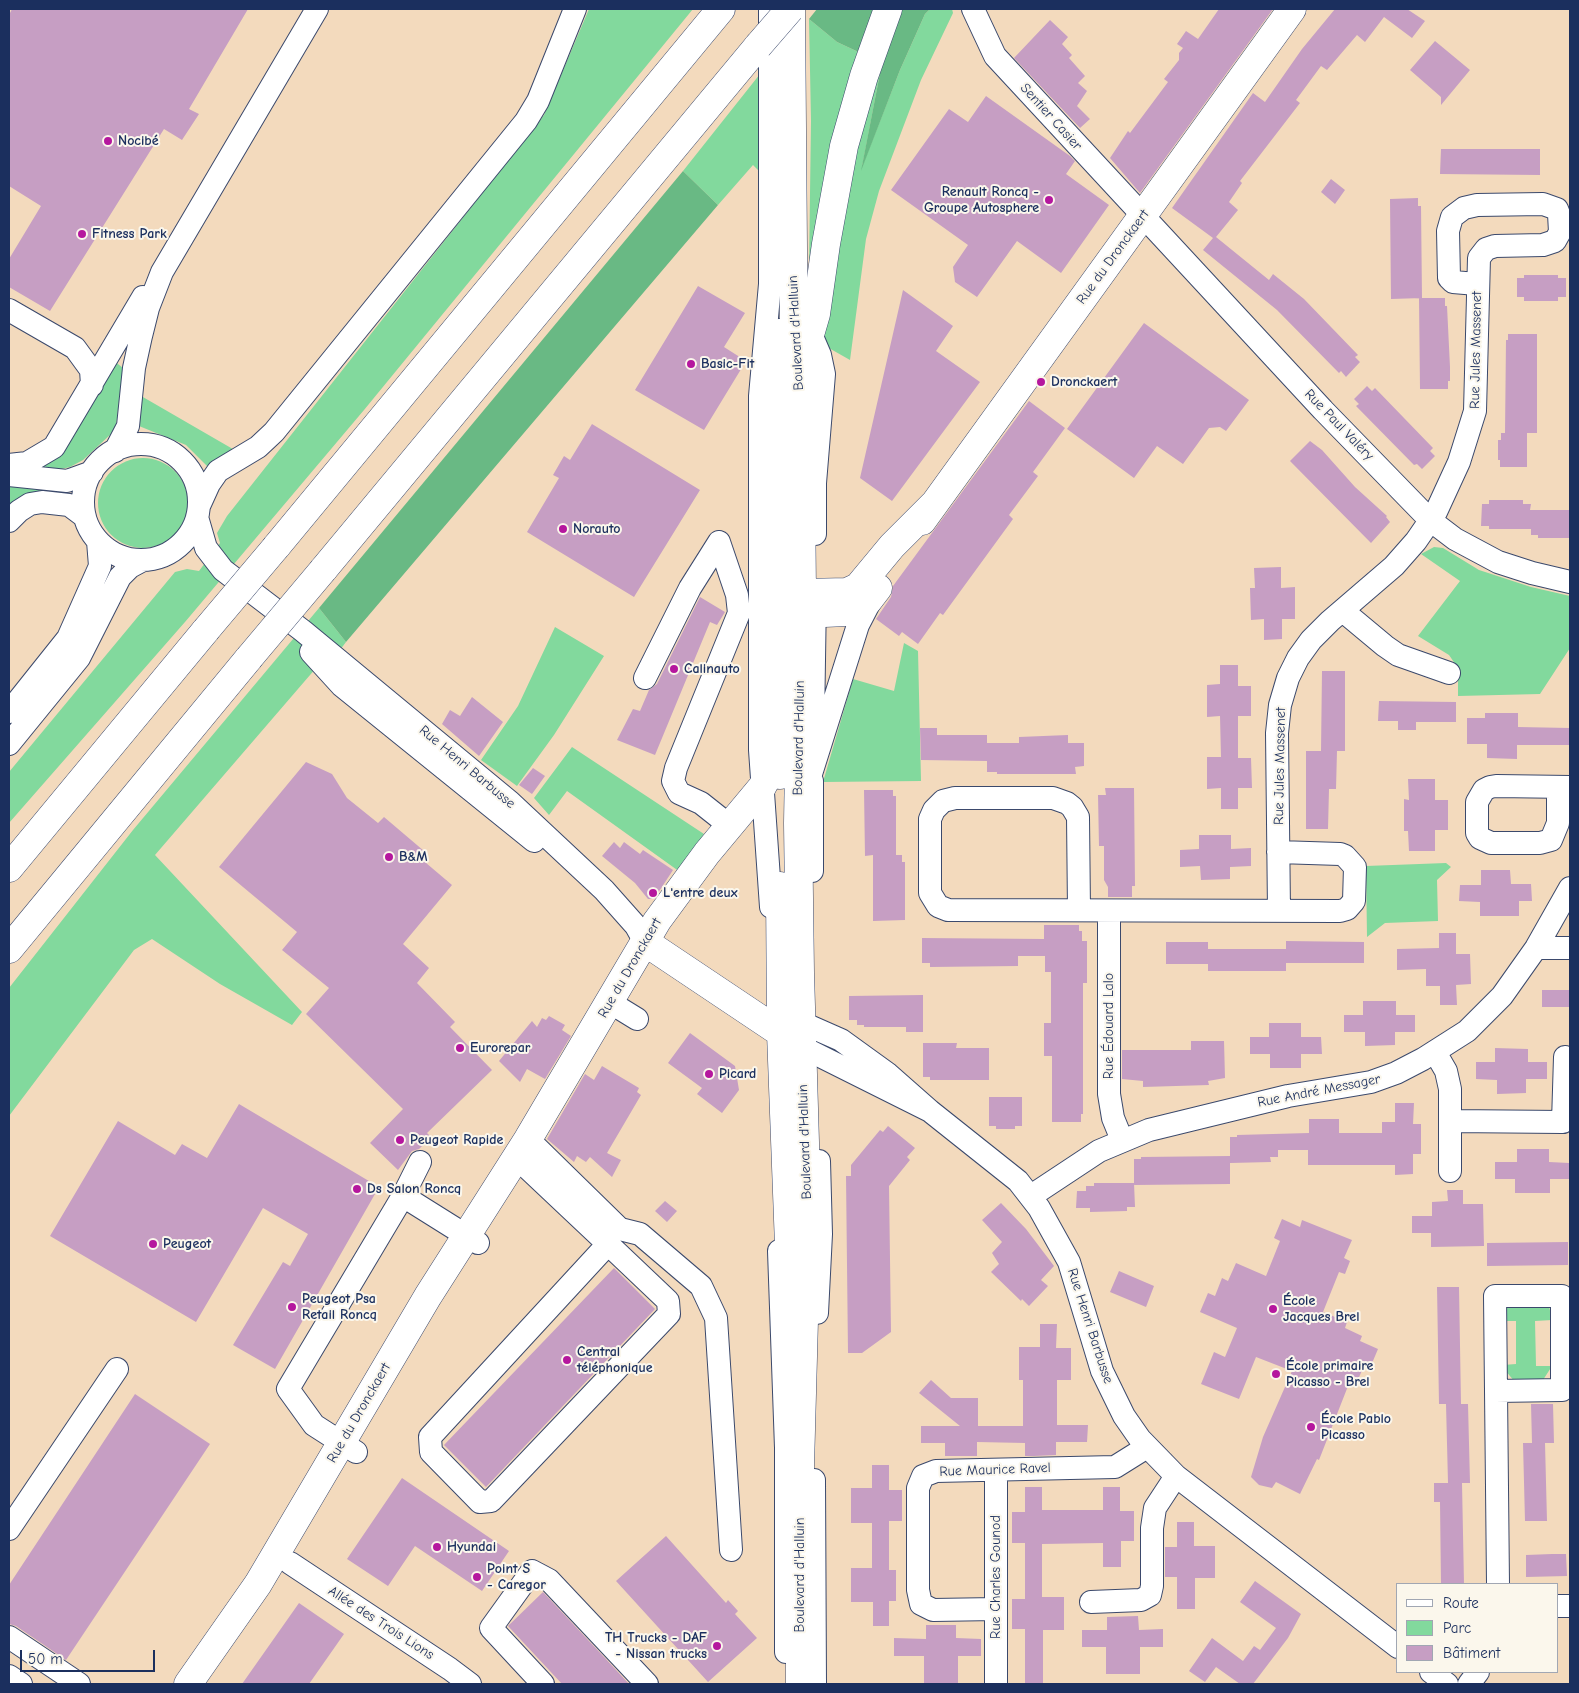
<!DOCTYPE html>
<html>
<head>
<meta charset="utf-8">
<style>
  body { margin:0 }
  #map { position:relative; width:1579px; height:1693px; overflow:hidden; background:#f3dabd; font-family:"Comic Neue",sans-serif }
  canvas { display:block }
  .frame { position:absolute; inset:0; border:10px solid #1b2f5e; pointer-events:none }
  .legend { position:absolute; left:1396px; top:1583px; width:162px; height:90px; box-sizing:border-box; background:#fbf7ec; border:1px solid #a1a7b3; margin:0; padding:6px 9px; list-style:none; font-size:15px; color:#1b2f5e }
  .legend li { display:flex; align-items:center; gap:10px; height:25px }
  .legend b { width:25px; border:1px solid #a1a7b3 }
  .scale { position:absolute; left:20px; top:1650px; width:135px; height:22px; box-sizing:border-box; border:2px solid #1b2f5e; border-top:0; padding-left:6px; font-size:15px; line-height:18px; white-space:nowrap; color:#1b2f5e; -webkit-text-stroke:4px #fbf7ec; paint-order:stroke }
</style>
</head>
<body>
<div id="map">
<canvas width="1579" height="1693"></canvas>
<div class="frame"></div>
<ul class="legend">
<li><b style="height:6px;background:#fff"></b>Route</li>
<li><b style="height:14px;background:#82d99d"></b>Parc</li>
<li><b style="height:14px;background:#c69ec3"></b>Bâtiment</li>
</ul>
<div class="scale">50 m</div>
</div>
<script>
const g = document.querySelector('canvas').getContext('2d');
g.lineJoin = 'round';
function paint(path, color) { g.fillStyle = color; g.fill(path, 'evenodd'); }
const poly = rows => new Path2D(rows.map(r => 'M' + r).join(''));
function strokePath(path, color, width, dash) { g.strokeStyle = color; g.lineWidth = width; g.lineCap = dash ? 'butt' : 'round'; g.setLineDash(dash || []); g.stroke(path); }
function label(font, color, halo, rows, align = 'center') {
  g.font = font + ' "Comic Neue",sans-serif'; g.lineWidth = 4; g.setLineDash([]); g.textBaseline = 'middle'; g.strokeStyle = halo; g.fillStyle = color; for (const [text, x, y, turn = 0] of rows) {
    g.save(); g.translate(x, y); g.rotate((+turn || 0) * Math.PI / 180); g.textAlign = isNaN(turn) ? turn : align; if (halo) g.strokeText(text, 0, 0); g.fillText(text, 0, 0); g.restore();
  }
}
paint(poly([
  [589,9,693,9,364,410,185,622,9,823,9,772,175,572,187,569,199,571,220,543,217,533,227,516,544,115],
  [930,9,952,9,953,13,921,80,879,191,866,239,850,360,820,343,809,266,811,121,809,19,837,42,882,63,862,167,900,70,925,14],
  [760,74,759,171,753,165,718,205,683,171],
  [113,360,123,368,116,426,111,434,83,460,70,467,57,470,37,467],
  [136,393,238,452,212,468,207,466,186,445,134,424],
  '98 503a45 45 0 1 1 90 0a45 45 0 1 1-90 0Z',
  [9,481,60,485,58,493,37,492,9,506],
  [1434,547,1443,548,1479,570,1531,587,1570,596,1570,648,1540,694,1458,696,1458,668,1449,655,1418,636,1460,581,1421,554],
  [319,608,346,642,340,650,335,646,155,855,302,1012,292,1025,220,984,152,939,134,950,9,1116,9,988,133,830],
  [555,627,604,656,554,735,517,786,481,760,518,706],
  [904,643,918,651,921,781,823,782,853,679,894,691],
  [572,747,704,834,680,872,567,791,549,815,534,798],
  [1446,863,1451,867,1437,880,1438,921,1385,923,1367,937,1366,866],
  [1511,1303,1549,1306,1552,1320,1535,1321,1536,1366,1552,1366,1543,1380,1515,1382,1504,1369,1503,1365,1516,1364,1516,1321,1502,1321,1506,1309]
]), '#82d99d');
paint(poly([
  [817,9,930,9,925,14,900,70,861,171,882,63,837,42,809,19],
  [683,171,718,205,346,642,319,608]
]), '#69b984');
paint(poly([
  [12,9,248,9,189,109,199,114,182,140,164,129,50,311,9,287,9,259,41,206,9,186,9,15],
  [1219,9,1273,9,1140,193,1110,158,1128,131,1130,133,1168,82,1164,79,1179,60,1179,53,1183,48,1177,44,1186,31,1198,39],
  [1335,9,1407,9,1425,21,1412,38,1384,17,1365,42,1357,35,1327,70,1321,66,1296,100,1300,103,1240,181,1242,183,1229,202,1238,210,1216,237,1269,280,1273,274,1304,299,1358,355,1355,357,1360,362,1346,377,1341,371,1339,373,1277,310,1203,250,1213,238,1172,208,1253,93,1265,102,1302,49],
  [1050,20,1068,37,1062,44,1072,55,1069,58,1085,76,1078,83,1087,91,1077,106,1090,119,1080,128,1014,58],
  [1435,41,1470,70,1441,105,1441,97,1410,70],
  [986,96,1070,156,1075,161,1066,174,1109,205,1061,273,1017,241,977,297,955,282,953,267,968,245,891,190,949,109,968,122],
  [1441,149,1540,149,1540,175,1440,174],
  [1331,179,1345,190,1335,204,1321,192],
  [1418,198,1418,206,1421,206,1422,298,1391,299,1390,199],
  [1524,275,1558,275,1558,278,1566,278,1566,297,1558,297,1558,301,1524,301,1524,297,1517,297,1517,278,1524,278],
  [698,286,745,313,724,347,746,361,704,430,635,390],
  [903,290,953,326,936,351,980,382,892,501,860,478],
  [1419,298,1445,298,1445,306,1447,306,1450,367,1450,381,1448,381,1448,389,1420,389],
  [1144,323,1249,400,1226,431,1220,427,1209,428,1183,464,1157,446,1134,478,1067,429],
  [1508,334,1537,334,1537,433,1527,433,1527,467,1500,467,1500,460,1498,460,1498,440,1501,440,1501,433,1505,433,1506,340,1508,340],
  [1367,386,1372,391,1375,388,1433,448,1430,451,1435,456,1422,469,1417,464,1414,465,1356,406,1359,404,1354,399],
  [1029,401,1065,428,1033,472,1038,476,1009,515,1013,519,943,615,940,613,918,644,902,632,899,636,876,619,891,597,893,586],
  [592,424,700,490,634,597,527,532,559,478,553,475,564,456,570,460],
  [1310,441,1322,450,1355,487,1387,516,1386,517,1390,522,1371,543,1290,461],
  [1489,500,1523,500,1523,504,1531,504,1530,510,1570,510,1570,538,1538,538,1538,535,1531,535,1531,529,1489,529,1489,526,1481,526,1482,504,1489,504],
  [1281,567,1281,588,1295,587,1295,619,1282,619,1282,639,1264,640,1264,619,1251,620,1250,588,1255,588,1254,568],
  [700,597,725,612,717,625,710,622,655,755,617,740,633,709,640,711,649,690,657,684],
  [1220,665,1238,665,1238,686,1251,686,1251,716,1238,716,1238,758,1251,758,1252,788,1238,788,1238,809,1221,809,1221,788,1207,789,1207,757,1221,757,1220,716,1207,717,1207,685,1220,684],
  [1322,671,1345,671,1345,751,1337,751,1336,789,1329,789,1328,829,1306,829,1306,751,1321,751],
  [472,697,503,722,479,756,442,724,450,710,460,716],
  [1379,701,1456,702,1456,722,1416,722,1416,730,1398,730,1398,721,1378,721],
  [1485,713,1518,713,1518,727,1570,728,1570,745,1517,745,1517,759,1487,758,1487,744,1467,744,1467,718,1485,718],
  [920,728,937,728,937,735,987,735,987,743,1019,743,1019,737,1068,735,1068,743,1084,743,1084,766,1075,767,1076,774,997,774,997,772,987,772,987,761,921,760],
  [306,762,332,774,347,798,378,823,384,817,424,851,419,857,452,885,403,944,429,968,417,983,455,1022,450,1027,492,1070,427,1133,431,1137,419,1149,412,1151,398,1170,370,1143,403,1109,306,1014,329,988,282,950,297,932,219,867],
  [533,768,545,776,532,794,519,785],
  [1408,779,1435,779,1435,800,1448,800,1448,830,1435,830,1435,851,1409,851,1408,831,1404,831,1404,799,1409,800],
  [1105,788,1134,788,1135,886,1132,886,1132,897,1108,897,1108,887,1104,880,1104,846,1099,846,1098,795,1106,795],
  [864,790,893,790,893,796,896,796,896,855,902,855,902,862,905,862,905,920,873,921,873,855,865,856],
  [1199,835,1231,835,1231,849,1251,848,1251,866,1230,867,1230,879,1201,880,1200,866,1180,867,1180,850,1199,849],
  [614,842,620,848,624,842,640,854,643,850,673,870,654,899,648,899,635,883,602,856],
  [1481,870,1510,870,1511,884,1531,884,1532,901,1519,901,1519,916,1480,916,1480,902,1459,901,1460,885,1481,885],
  [1044,925,1079,925,1079,931,1082,931,1082,941,1087,941,1087,983,1083,983,1083,1114,1081,1114,1081,1122,1052,1122,1052,1056,1044,1056,1044,1023,1051,1023,1051,972,1045,972,1045,956,1018,956,1018,966,930,967,930,963,922,963,922,938,1044,939],
  [1439,933,1456,933,1456,954,1470,954,1471,984,1456,985,1457,1005,1440,1005,1440,986,1426,986,1426,969,1397,970,1397,949,1439,948],
  [1286,941,1364,942,1364,963,1286,963,1286,971,1208,971,1208,964,1166,964,1166,942,1208,942,1208,949,1286,949],
  [1542,990,1570,990,1570,1007,1542,1007],
  [923,995,923,1032,906,1032,906,1027,864,1027,864,1025,857,1025,857,1020,849,1020,849,996],
  [1363,1001,1396,1001,1396,1015,1415,1015,1415,1032,1395,1032,1395,1045,1365,1046,1365,1032,1344,1032,1344,1015,1363,1015],
  [549,1016,565,1025,562,1030,571,1036,545,1079,527,1069,520,1082,499,1061,532,1021,537,1027,542,1018,546,1020],
  [1269,1023,1301,1023,1301,1037,1321,1037,1322,1054,1301,1054,1301,1068,1270,1068,1270,1054,1250,1054,1250,1037,1269,1037],
  [690,1033,735,1066,739,1090,722,1113,697,1094,702,1088,668,1063],
  [1191,1041,1224,1041,1225,1078,1208,1081,1209,1085,1143,1087,1143,1081,1122,1079,1122,1050,1191,1050],
  [923,1043,957,1043,956,1048,989,1048,989,1080,930,1080,930,1077,923,1077],
  [1495,1048,1528,1049,1528,1062,1547,1062,1547,1079,1526,1079,1526,1093,1497,1094,1497,1080,1476,1079,1476,1062,1495,1062],
  [602,1066,639,1088,637,1092,641,1095,607,1153,621,1160,612,1177,590,1157,586,1162,577,1156,574,1162,547,1139,585,1074,594,1080],
  [989,1097,1022,1097,1022,1126,1015,1126,1015,1129,996,1129,996,1126,989,1126],
  [1395,1103,1414,1103,1413,1124,1421,1124,1421,1154,1413,1154,1413,1174,1395,1175,1395,1165,1308,1165,1308,1150,1278,1150,1278,1157,1270,1157,1271,1162,1230,1163,1230,1184,1134,1185,1134,1159,1141,1159,1141,1157,1230,1156,1230,1137,1237,1137,1237,1135,1309,1133,1309,1119,1339,1119,1339,1133,1382,1133,1382,1122,1395,1122],
  [239,1104,379,1187,275,1369,233,1345,283,1262,290,1266,308,1234,263,1208,196,1322,50,1236,118,1121,175,1155,182,1144,207,1158],
  [888,1126,915,1148,907,1157,910,1160,889,1186,891,1332,862,1353,848,1353,846,1176,851,1176,851,1165,880,1130,883,1132],
  [1517,1149,1549,1149,1549,1162,1569,1163,1569,1179,1550,1179,1550,1193,1515,1193,1515,1179,1495,1179,1495,1162,1517,1162],
  [1094,1183,1134,1183,1135,1207,1127,1207,1127,1211,1090,1212,1090,1208,1076,1208,1077,1191,1086,1191,1086,1186,1094,1186],
  [1447,1190,1463,1190,1463,1204,1483,1204,1484,1246,1431,1247,1431,1233,1412,1233,1412,1216,1432,1216,1432,1202,1448,1201],
  [665,1201,677,1211,667,1222,655,1211],
  [1001,1203,1026,1229,1054,1266,1041,1280,1048,1286,1029,1306,1022,1299,1021,1301,991,1272,999,1264,992,1253,1002,1242,982,1220],
  [1282,1219,1300,1227,1302,1220,1352,1240,1344,1258,1350,1261,1345,1274,1339,1272,1323,1312,1347,1322,1345,1328,1362,1336,1360,1341,1378,1349,1370,1368,1364,1366,1356,1384,1350,1381,1319,1460,1317,1459,1300,1494,1276,1482,1272,1488,1259,1485,1251,1477,1263,1437,1292,1371,1256,1357,1239,1399,1201,1384,1214,1352,1225,1357,1237,1328,1200,1312,1208,1293,1215,1296,1222,1278,1228,1281,1236,1263,1266,1276,1280,1241,1274,1238],
  [1568,1242,1568,1265,1487,1266,1487,1243],
  [614,1268,655,1309,486,1487,444,1445],
  [1119,1271,1154,1286,1146,1307,1110,1292],
  [1437,1287,1459,1287,1461,1404,1468,1404,1470,1483,1462,1483,1464,1584,1441,1584,1440,1502,1434,1502,1434,1483,1448,1483,1446,1404,1439,1404],
  [1040,1324,1057,1324,1056,1348,1071,1348,1071,1380,1057,1380,1057,1425,1088,1425,1087,1442,1056,1442,1056,1455,1034,1456,1025,1456,1025,1443,977,1442,977,1456,945,1456,945,1443,921,1443,921,1426,960,1426,919,1393,931,1380,951,1398,978,1398,978,1426,1023,1426,1023,1380,1019,1380,1019,1347,1040,1347],
  [135,1394,210,1444,66,1660,16,1626,9,1624,9,1585],
  [1531,1404,1553,1404,1554,1443,1545,1443,1547,1521,1525,1521,1523,1443,1532,1443],
  [872,1465,889,1465,889,1490,902,1490,902,1521,889,1521,889,1570,896,1570,896,1601,889,1601,889,1626,873,1626,873,1602,851,1602,851,1568,872,1568,872,1523,851,1523,851,1488,872,1488],
  [402,1478,509,1551,482,1591,415,1546,388,1586,347,1559],
  [1025,1487,1042,1487,1042,1510,1103,1510,1103,1487,1120,1487,1120,1511,1134,1511,1134,1541,1121,1541,1121,1567,1103,1567,1103,1543,1042,1544,1042,1597,1064,1597,1064,1630,1043,1630,1043,1684,1025,1684,1025,1629,1012,1629,1012,1599,1025,1599,1025,1543,1012,1543,1012,1512,1025,1512],
  [1177,1522,1194,1522,1194,1546,1215,1546,1215,1578,1195,1578,1195,1609,1177,1609,1177,1577,1165,1577,1165,1547,1177,1547],
  [666,1536,726,1603,728,1600,738,1611,735,1614,757,1638,708,1682,616,1581],
  [1552,1554,1566,1554,1567,1576,1526,1577,1526,1555],
  [1255,1581,1301,1614,1288,1638,1253,1684,1240,1684,1216,1667,1205,1682,1189,1671,1212,1638,1243,1661,1254,1646,1260,1650,1276,1628,1240,1602],
  [543,1592,605,1658,629,1684,562,1684,508,1626],
  [299,1603,344,1634,309,1684,242,1684],
  [1138,1616,1139,1630,1163,1629,1163,1647,1140,1647,1140,1674,1106,1674,1106,1647,1082,1647,1082,1630,1107,1630,1107,1617],
  [926,1625,956,1625,956,1638,981,1639,981,1656,958,1656,958,1684,924,1684,924,1656,894,1656,894,1638,926,1639]
]), '#c69ec3');
const minor = poly([
  [770,9,770,284,760,396,760,750,771,907],
  [973,9,995,56,1323,410,1430,520,1455,539,1498,562,1532,573,1570,582],
  [9,310,75,348,91,370,92,385],
  [808,327,820,355,824,374,815,483,815,534],
  '83 502a58 58 0 1 1 116 0a58 58 0 1 1-116 0Z',
  [115,451,128,426,134,368,141,336,148,308,162,272,317,9],
  [9,465,27,463,54,447,143,297],
  [9,475,67,481,92,472],
  [199,506,209,484,218,471,258,447,274,432,526,121,538,101,575,9],
  [197,517,206,548,223,570,303,631,510,802,604,890,636,926,645,942],
  [9,521,19,511,30,504,42,502,69,505,85,517],
  [719,542,737,595,739,613,676,768,673,781,679,793,701,803,730,826],
  [1343,611,1385,646,1398,655,1449,673],
  [311,652,342,686,534,841],
  [645,678,690,588,719,542],
  [9,712,68,638,100,566,98,541],
  [813,724,815,596],
  [9,744,79,658,120,577,130,567,143,560],
  [812,781,812,871],
  [1558,787,1558,823,1551,840,1540,843,1491,843,1480,838,1477,833,1477,802,1484,790,1490,787,1496,786,1570,787],
  [805,793,858,625,873,596],
  [1079,910,1078,817,1072,807,1067,803,1053,798,955,798,943,801,934,810,930,819,930,893,938,906,948,910,1340,911,1347,909,1354,901,1355,867,1345,856,1340,854,1278,852],
  [1109,911,1109,1094,1113,1118,1122,1140],
  [1279,911,1277,733,1280,705,1288,678,1298,658,1311,640,1330,621,1394,566,1416,541,1436,512,1459,462,1475,411,1479,258,1486,249,1495,246,1543,245,1555,241,1560,232,1559,214,1557,209,1543,204,1477,205,1464,208,1452,217,1448,231,1449,278,1453,282,1477,284],
  [1536,948,1570,948],
  [611,1003,637,1019],
  [1435,1052,1446,1071,1450,1089,1450,1171],
  [930,1111,802,1047,781,1033,784,1028,790,1025,807,1025,841,1040,888,1074,930,1111,1018,1181,1039,1208,1069,1262,1102,1371,1124,1416,1140,1439,1176,1476,1398,1647],
  [1450,1121,1563,1122,1565,1057],
  [528,1139,620,1229,640,1234,701,1286,716,1318,731,1550],
  [520,1161,608,1244,668,1301,669,1314,491,1501,480,1502,431,1452,430,1437,608,1244],
  [403,1196,420,1162],
  [1031,1196,1099,1151,1149,1130,1288,1096,1371,1082,1396,1073,1423,1059,1467,1031,1502,996,1536,948,1570,888],
  [779,1251,786,1448,786,1652],
  [817,1313,821,1234,819,1161],
  [1496,1391,1562,1390,1562,1296,1495,1296,1496,1391,1498,1584],
  [356,1452,314,1425,288,1389,403,1196,478,1243],
  [814,1480,815,1684],
  [9,1529,117,1369],
  [290,1563,450,1669,470,1684],
  [1091,1602,1141,1600,1150,1595,1152,1586,1152,1528,1155,1508,1176,1476],
  [1558,1606,1570,1606],
  [996,1609,933,1610,921,1604,918,1590,918,1488,923,1476,936,1471,1115,1467,1147,1447],
  [9,1637,79,1684],
  [1431,1672,1447,1684],
  [9,1676,21,1684],
  [543,1684,491,1628,532,1571,549,1580,647,1684],
  [996,1684,996,1470],
  [1469,1684,1478,1672]
]);
const major = poly([
  [791,9,793,249,794,326,800,393,802,593,798,823,800,973,807,1210,800,1466,800,1684],
  [779,333,780,775],
  [922,521,1292,9],
  [786,598,802,593,847,592,858,587,892,546,933,505],
  [784,609,801,614,847,612,868,601,878,588],
  [780,886,781,1033,790,1272],
  [645,942,781,1033],
  [188,1684,258,1584,428,1296,528,1139,657,921,707,853,762,787,768,776,771,748]
]);
const highway = poly([
  [800,393,807,345,816,314,826,244,844,146,864,76,888,9],
  [276,547,721,9],
  [323,570,758,46],
  [9,868,206,630],
  [9,949,249,658]
]);
strokePath(minor, '#3b496c', 24);
strokePath(major, '#3b496c', 29);
strokePath(highway, '#3b496c', 29);
strokePath(minor, '#fff', 22);
strokePath(major, '#fff', 28);
strokePath(highway, '#fff', 28);
const highwayBridge = poly([
  [758,46,790,9],
  [206,630,276,547],
  [249,658,323,570]
]);
strokePath(highwayBridge, '#3b496c', 29, []);
strokePath(highwayBridge, '#fff', 28);
for (const [x, y, r, color] of [
  [108,141,5,"#b5179e"],
  [1049,200,5,"#b5179e"],
  [82,234,5,"#b5179e"],
  [691,364,5,"#b5179e"],
  [1041,382,5,"#b5179e"],
  [563,529,5,"#b5179e"],
  [674,669,5,"#b5179e"],
  [389,857,5,"#b5179e"],
  [653,893,5,"#b5179e"],
  [460,1048,5,"#b5179e"],
  [709,1074,5,"#b5179e"],
  [400,1140,5,"#b5179e"],
  [357,1189,5,"#b5179e"],
  [153,1244,5,"#b5179e"],
  [292,1307,5,"#b5179e"],
  [1273,1309,5,"#b5179e"],
  [567,1360,5,"#b5179e"],
  [1276,1374,5,"#b5179e"],
  [1311,1427,5,"#b5179e"],
  [437,1547,5,"#b5179e"],
  [477,1577,5,"#b5179e"],
  [717,1646,5,"#b5179e"]
]) { const dot = new Path2D(); dot.arc(x, y, r, 0, 2 * Math.PI); g.fillStyle = color; g.fill(dot); strokePath(dot, '#fbf7ec', 2); }
label('14px', '#1b2f5e', '#fbf7ec', [
  ["Sentier Casier",1051,117,48],
  ["Rue du Dronckaert",1113,257,-54],
  ["Boulevard d'Halluin",796,333,-93],
  ["Rue Jules Massenet",1476,350,-89],
  ["Rue Paul Valéry",1339,425,46],
  ["Boulevard d'Halluin",799,738,-89],
  ["Rue Jules Massenet",1280,766,-89],
  ["Rue Henri Barbusse",467,767,40],
  ["Rue du Dronckaert",630,968,-60],
  ["Rue Édouard Lalo",1109,1026,-90],
  ["Rue André Messager",1319,1091,-11],
  ["Boulevard d'Halluin",805,1142,-92],
  ["Rue Henri Barbusse",1090,1326,72],
  ["Rue du Dronckaert",359,1413,-60],
  ["Rue Maurice Ravel",995,1470,-2],
  ["Boulevard d'Halluin",800,1575,-90],
  ["Rue Charles Gounod",996,1577,-90],
  ["Allée des Trois Lions",381,1623,33]
]);
label('bold 14px', '#1b2f5e', '#fbf7ec', [
  ["Nocibé",118,141],
  ["Renault Roncq -",1039,192,"right"],
  ["Groupe Autosphere",1039,208,"right"],
  ["Fitness Park",92,234],
  ["Basic-Fit",701,364],
  ["Dronckaert",1051,382],
  ["Norauto",573,529],
  ["Calinauto",684,669],
  ["B&M",399,857],
  ["L'entre deux",663,893],
  ["Eurorepar",470,1048],
  ["Picard",719,1074],
  ["Peugeot Rapide",410,1140],
  ["Ds Salon Roncq",367,1189],
  ["Peugeot",163,1244],
  ["Peugeot Psa",302,1299],
  ["Retail Roncq",302,1315],
  ["École",1283,1301],
  ["Jacques Brel",1283,1317],
  ["Central",577,1352],
  ["téléphonique",577,1368],
  ["École primaire",1286,1366],
  ["Picasso - Brel",1286,1382],
  ["École Pablo",1321,1419],
  ["Picasso",1321,1435],
  ["Hyundai",447,1547],
  ["Point S",487,1569],
  ["- Caregor",487,1585],
  ["TH Trucks - DAF",707,1638,"right"],
  ["- Nissan trucks",707,1654,"right"]
], 'left');
</script>
</body>
</html>
